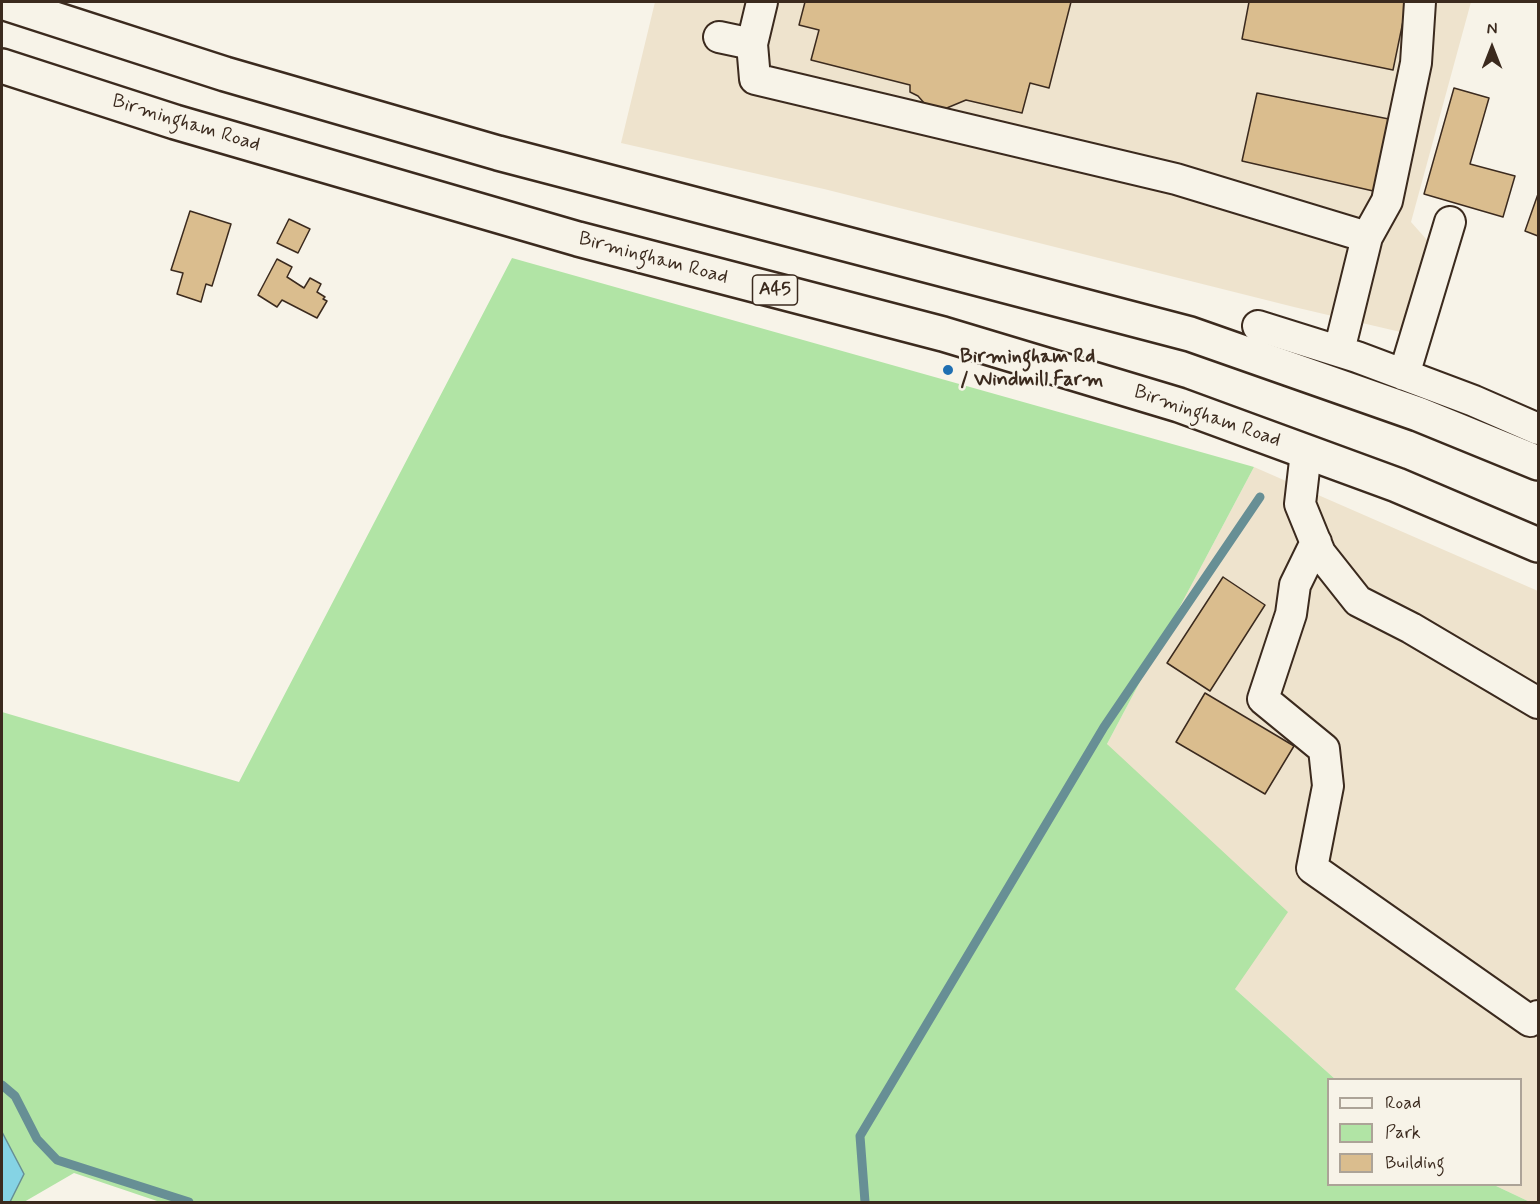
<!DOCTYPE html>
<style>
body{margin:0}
#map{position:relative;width:1540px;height:1204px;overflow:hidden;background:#f7f3e8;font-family:Mynerve,sans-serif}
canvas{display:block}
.frame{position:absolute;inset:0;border:3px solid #3b2a1e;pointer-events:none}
.legend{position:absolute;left:1327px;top:1078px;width:195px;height:108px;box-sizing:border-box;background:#f7f3e8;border:2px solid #aca397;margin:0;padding:8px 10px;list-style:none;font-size:18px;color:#3b2a1e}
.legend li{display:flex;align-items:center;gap:12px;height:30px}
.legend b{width:30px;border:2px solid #aca397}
.north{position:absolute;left:1462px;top:18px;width:60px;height:60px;-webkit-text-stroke:4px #f7f3e8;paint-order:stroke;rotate:0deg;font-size:16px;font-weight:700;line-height:24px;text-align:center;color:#3b2a1e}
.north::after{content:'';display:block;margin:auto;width:21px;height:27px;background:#3b2a1e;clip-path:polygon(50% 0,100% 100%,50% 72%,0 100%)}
</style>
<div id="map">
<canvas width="1540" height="1204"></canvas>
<div class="frame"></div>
<ul class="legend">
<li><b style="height:8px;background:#f7f3e8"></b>Road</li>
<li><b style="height:16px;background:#b1e4a5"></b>Park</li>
<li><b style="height:16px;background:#dabd8e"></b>Building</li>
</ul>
<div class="north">N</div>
</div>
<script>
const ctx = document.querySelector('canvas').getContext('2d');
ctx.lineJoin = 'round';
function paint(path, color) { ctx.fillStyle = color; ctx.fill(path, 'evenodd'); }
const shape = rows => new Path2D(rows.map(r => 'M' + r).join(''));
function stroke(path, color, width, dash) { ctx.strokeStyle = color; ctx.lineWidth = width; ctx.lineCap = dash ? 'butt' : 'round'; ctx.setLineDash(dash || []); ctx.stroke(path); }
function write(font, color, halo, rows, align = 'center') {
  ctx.font = font + ' Mynerve,sans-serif'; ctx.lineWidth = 5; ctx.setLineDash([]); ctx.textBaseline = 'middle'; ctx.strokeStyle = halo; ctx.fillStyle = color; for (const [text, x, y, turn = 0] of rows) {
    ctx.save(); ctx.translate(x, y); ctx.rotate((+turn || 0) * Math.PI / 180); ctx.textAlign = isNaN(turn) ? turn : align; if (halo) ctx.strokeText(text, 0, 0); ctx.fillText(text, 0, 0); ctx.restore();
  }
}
paint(shape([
 [655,2,1471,2,1411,222,1427,240,1409,334,1294,307,824,189,621,143],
 [1254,467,1538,591,1538,1202,1530,1202,1494,1185,1520,1184,1520,1080,1335,1079,1235,989,1107,744]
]), '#eee3cd');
paint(shape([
 [512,258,1254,467,1107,744,1288,912,1235,989,1335,1079,1328,1080,1328,1184,1494,1185,1530,1202,160,1202,74,1173,24,1202,2,1202,2,712,239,782]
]), '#b1e4a5');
const water = shape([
 [2,1132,24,1174,10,1202,2,1202,2,1132]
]);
paint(water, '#85d3e4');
stroke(water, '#678f95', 1.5);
stroke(shape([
 [2,1085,15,1096,37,1139,57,1160,189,1202],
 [865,1202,860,1136,1104,727,1260,497]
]), '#678f95', 9);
const building = shape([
 [805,2,1071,2,1049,88,1030,83,1022,113,966,100,942,110,925,104,918,96,910,92,910,85,811,60,819,30,799,25,805,2],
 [1249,2,1407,2,1393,70,1242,39,1249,2],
 [1454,88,1489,98,1470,164,1515,176,1503,217,1424,194,1454,88],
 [1257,93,1399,121,1382,193,1242,161,1257,93],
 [1538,194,1538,236,1525,231,1538,194],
 [190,211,231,224,212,286,206,284,201,302,177,294,183,273,171,270,190,211],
 [289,219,310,229,298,253,277,243,289,219],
 [277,259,292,267,287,277,304,288,310,278,321,284,317,292,325,297,323,299,327,301,317,318,282,300,277,307,258,295,277,259],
 [1223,577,1265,605,1210,691,1167,663,1223,577],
 [1205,693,1294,746,1265,794,1176,742,1205,693]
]);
paint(building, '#dabd8e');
stroke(building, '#3b2a1e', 1.5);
const minor = shape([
 [719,37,752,44,755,79,1176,179,1367,237],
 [752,44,762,2],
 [1258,326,1357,357,1474,401,1538,429],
 [1339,351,1367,237,1387,201,1416,63,1420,2],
 [1404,375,1450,222],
 [1306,452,1300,504,1320,553,1358,601,1411,628,1538,703],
 [1316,542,1295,585,1291,614,1263,699,1324,749,1328,786,1312,868,1530,1021,1538,1016]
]);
const highway = shape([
 [2,2,225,74,498,153,1190,334,1418,414,1538,463],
 [2,66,175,122,578,239,943,334,1179,405,1397,485,1538,545]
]);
stroke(minor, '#3b2a1e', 34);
stroke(highway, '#3b2a1e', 38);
stroke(minor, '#f7f3e8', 30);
stroke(highway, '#f7f3e8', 33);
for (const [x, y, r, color] of [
 [948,370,6,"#1f6fb2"]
]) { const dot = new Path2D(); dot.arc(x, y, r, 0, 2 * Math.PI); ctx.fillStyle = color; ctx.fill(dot); stroke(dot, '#f7f3e8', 2); }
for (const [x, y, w] of [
 [775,290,45]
]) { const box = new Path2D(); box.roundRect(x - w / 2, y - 15, w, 30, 4.5); ctx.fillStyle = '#f7f3e8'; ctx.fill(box); stroke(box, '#3b2a1e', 1.5); }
write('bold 18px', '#3b2a1e', null, [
 ["A45",775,290]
]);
write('20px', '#3b2a1e', '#f7f3e8', [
 ["Birmingham Road",186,124,17],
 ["Birmingham Road",653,259,15],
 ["Birmingham Road",1207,417,19]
]);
write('bold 20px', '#3b2a1e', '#f7f3e8', [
 ["Birmingham Rd",960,358],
 ["/ Windmill Farm",960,381]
], 'left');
</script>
